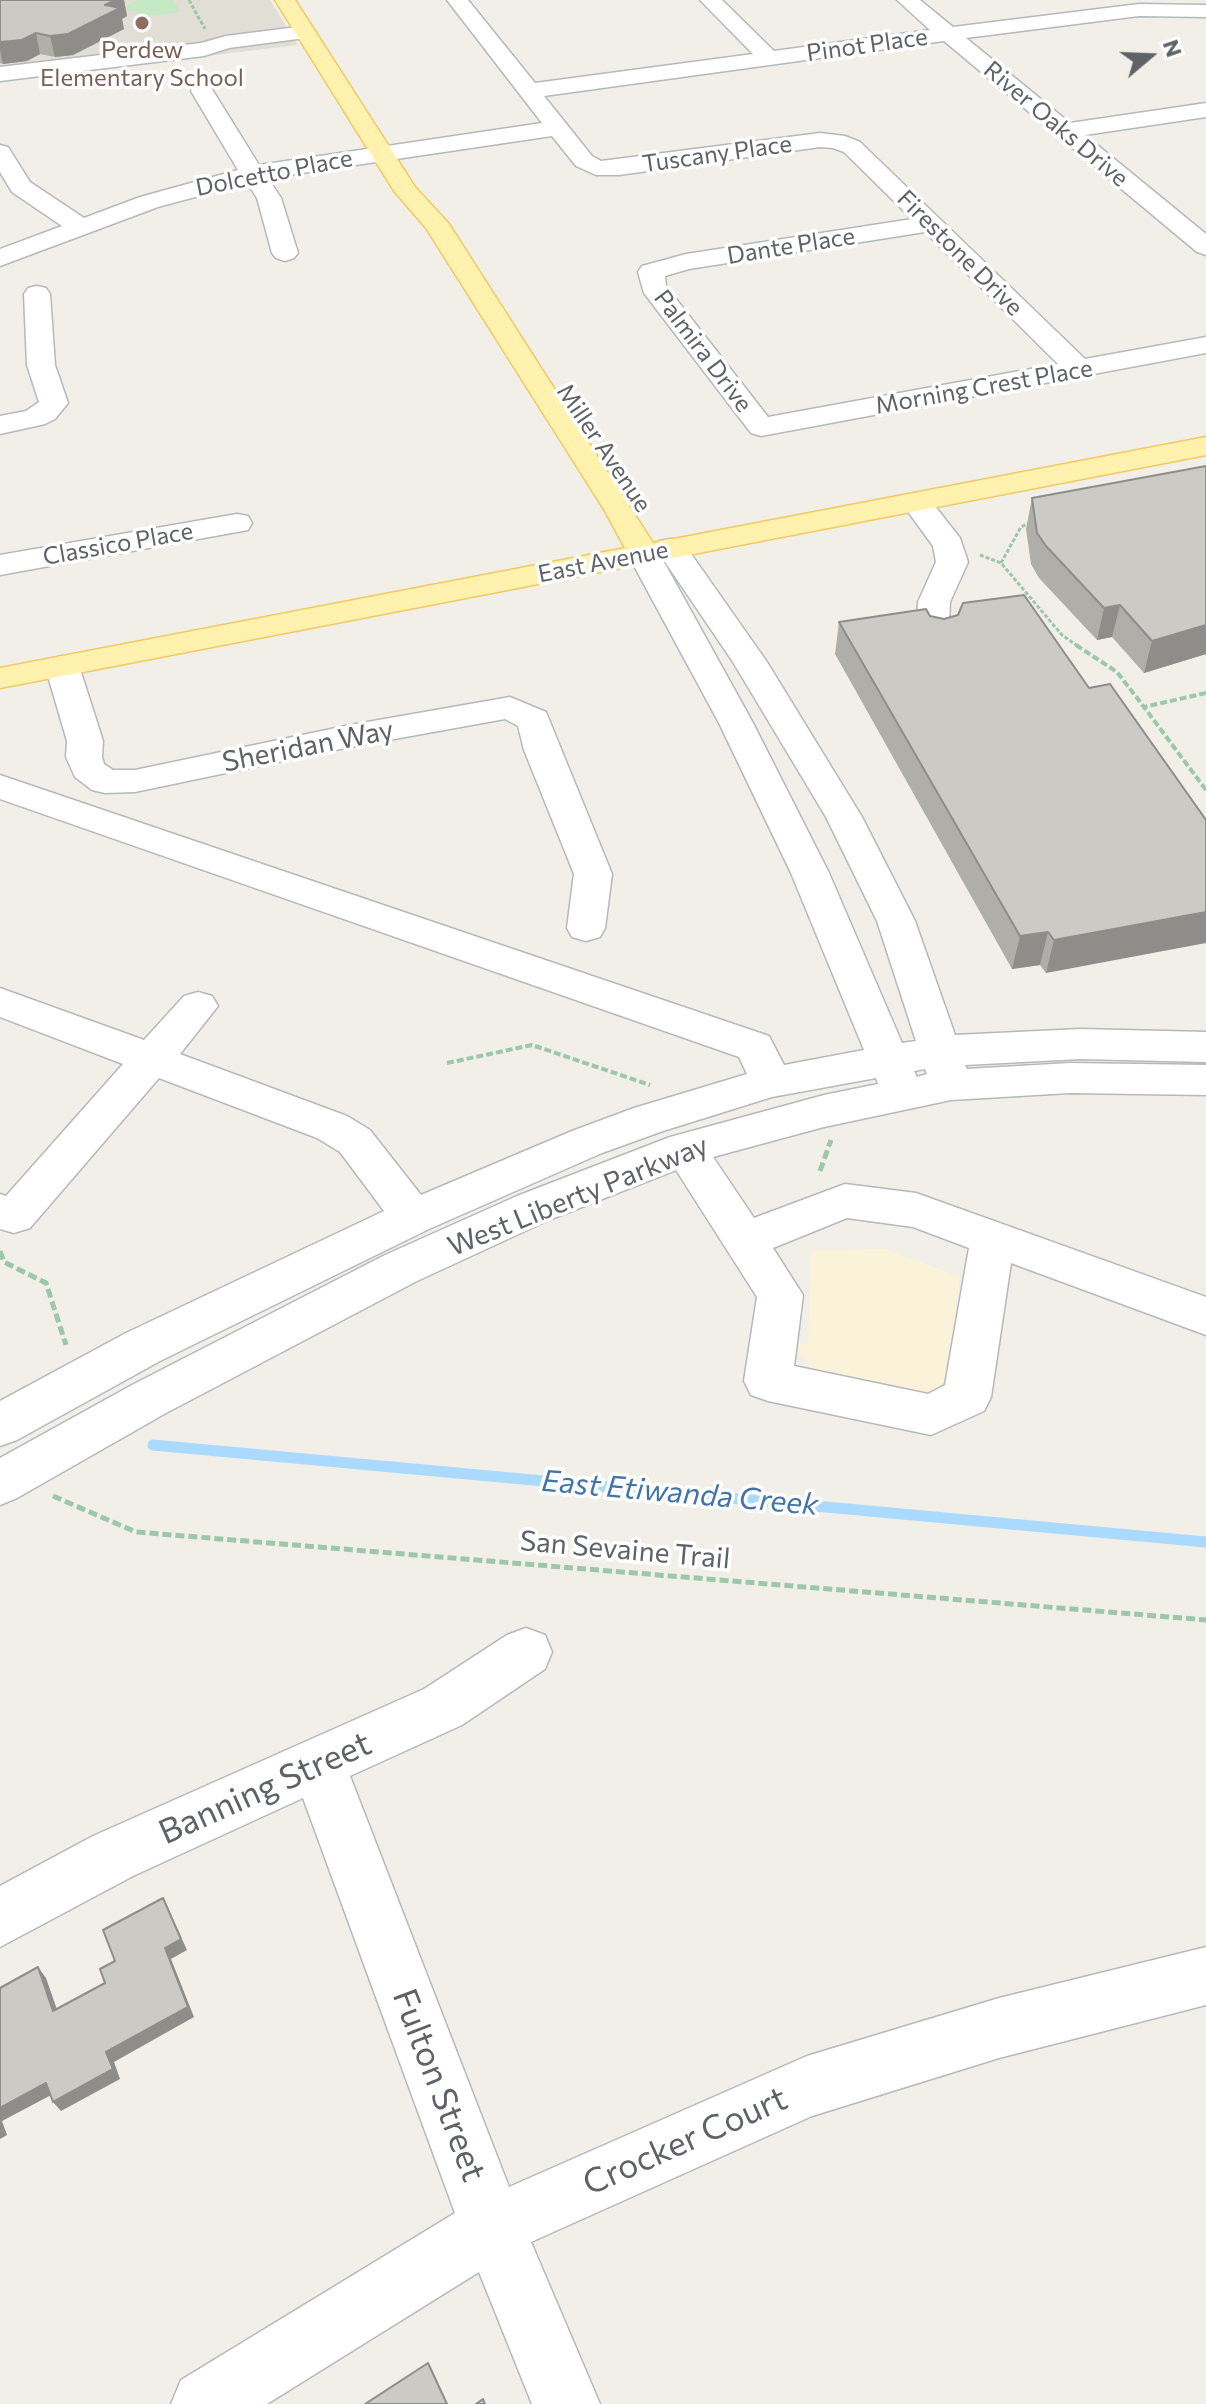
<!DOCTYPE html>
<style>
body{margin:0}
#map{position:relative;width:1206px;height:2404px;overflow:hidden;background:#f1efe8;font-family:Commissioner,sans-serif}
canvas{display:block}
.north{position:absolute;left:1110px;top:16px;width:80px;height:80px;-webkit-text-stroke:6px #fff;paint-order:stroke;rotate:71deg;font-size:22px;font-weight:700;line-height:32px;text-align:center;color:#5f6368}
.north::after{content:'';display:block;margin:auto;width:28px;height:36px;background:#5f6368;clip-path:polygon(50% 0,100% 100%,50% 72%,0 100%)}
</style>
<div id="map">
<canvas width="1206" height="2404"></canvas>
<div class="north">N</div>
</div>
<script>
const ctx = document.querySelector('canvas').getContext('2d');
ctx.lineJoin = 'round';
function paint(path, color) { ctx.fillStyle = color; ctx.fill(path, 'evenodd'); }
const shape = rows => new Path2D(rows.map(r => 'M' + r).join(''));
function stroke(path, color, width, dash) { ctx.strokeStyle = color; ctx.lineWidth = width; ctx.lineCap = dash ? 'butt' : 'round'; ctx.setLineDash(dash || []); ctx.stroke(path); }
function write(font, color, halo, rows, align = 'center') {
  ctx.font = font + ' Commissioner,sans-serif'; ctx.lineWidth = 7; ctx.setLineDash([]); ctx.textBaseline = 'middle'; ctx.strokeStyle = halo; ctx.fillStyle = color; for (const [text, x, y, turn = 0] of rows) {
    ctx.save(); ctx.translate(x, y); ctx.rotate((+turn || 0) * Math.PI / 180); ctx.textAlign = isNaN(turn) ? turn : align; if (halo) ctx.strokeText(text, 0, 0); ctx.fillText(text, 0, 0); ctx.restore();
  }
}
paint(shape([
 [0,0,270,0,298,45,0,81]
]), '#e1ded6');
paint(shape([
 [138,0,173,0,180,12,144,16,135,11,119,10]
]), '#c5e8c5');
paint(shape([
 [885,1249,960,1277,949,1378,945,1386,933,1395,912,1396,816,1371,802,1358,800,1351,799,1344,808,1344,811,1250]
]), '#fbf3d9');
stroke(shape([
 [153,1445,1206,1542]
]), '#aadaff', 11);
const minor = shape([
 [447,0,468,0,535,83,753,54,700,0,722,0,774,51,930,30,897,0,920,0,953,27,1139,4,1206,5,1206,17,1139,16,966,38,1070,123,1206,103,1206,117,1085,135,1206,234,1206,255,1197,252,944,41,544,96,592,156,601,161,820,133,845,136,860,142,1085,359,1206,337,1206,353,761,436,751,433,644,293,638,272,642,266,686,254,912,219,844,152,833,148,820,147,619,175,596,175,576,166,552,136,268,178,281,198,298,253,294,258,285,261,276,258,272,253,257,198,247,183,158,207,0,266,0,249,62,226,12,192,0,172,0,145,8,147,30,182,84,218,140,197,238,170,191,91,194,86,210,86,259,165,542,123,447,0],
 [925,232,1058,364,768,417,666,286,665,276,689,269,925,232],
 [305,26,316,32,313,37,229,48,204,56,0,81,0,67,201,43,226,36,305,26],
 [37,286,46,288,50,294,55,365,68,403,55,419,45,424,0,434,0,416,26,411,39,402,27,365,24,294,28,288,37,286],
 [916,493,927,496,960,538,968,562,950,602,949,624,955,639,950,646,938,649,926,646,917,624,918,602,936,562,933,546,901,502,905,496,916,493],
 [237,514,248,516,252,523,248,530,0,575,0,555,237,514],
 [671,539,682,541,767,662,862,817,915,921,955,1035,1080,1029,1206,1032,1206,1062,1080,1059,965,1065,967,1069,1070,1063,1206,1065,1206,1095,1070,1093,951,1100,824,1127,713,1157,754,1218,845,1184,916,1193,1206,1297,1206,1335,1011,1263,991,1397,984,1411,931,1435,768,1401,751,1395,744,1381,757,1297,676,1170,549,1220,417,1281,166,1413,17,1498,0,1505,0,1458,132,1385,385,1255,517,1196,670,1137,824,1095,878,1084,876,1078,772,1097,663,1131,602,1153,429,1229,160,1361,17,1440,0,1446,0,1401,126,1333,384,1211,340,1152,317,1138,159,1078,30,1228,14,1233,0,1229,0,1194,6,1196,123,1064,0,1017,0,988,144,1040,184,996,198,992,212,996,218,1006,180,1054,347,1116,370,1130,421,1195,572,1131,634,1108,747,1074,739,1057,0,799,0,775,769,1036,784,1065,864,1050,791,873,719,723,627,553,632,546,643,544,656,549,660,541,671,539],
 [659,553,733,662,826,817,877,921,916,1041,902,1043,829,873,753,723,659,553],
 [925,1069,927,1074,917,1077,914,1071,925,1069],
 [847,1218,913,1227,969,1248,945,1385,928,1394,794,1366,803,1295,773,1248,847,1218],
 [62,656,74,659,79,666,103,741,102,757,104,764,113,770,135,770,350,725,510,697,546,712,612,874,605,928,600,937,586,941,572,937,567,928,574,874,524,750,518,726,505,719,350,747,135,792,105,793,92,790,75,777,66,757,67,741,45,666,50,659,62,656],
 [526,1628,545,1635,552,1652,545,1669,462,1725,350,1776,509,2187,807,2056,999,1998,1206,1947,1206,2005,999,2058,812,2116,531,2242,600,2404,532,2404,479,2272,267,2404,171,2404,181,2380,455,2213,303,1798,133,1876,0,1947,0,1886,93,1836,424,1689,507,1635,526,1628]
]);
const major = shape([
 [275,0,295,0,415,187,449,224,653,543,1206,437,1206,455,0,688,0,668,625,548,605,511,426,228,394,191,275,0]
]);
stroke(minor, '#b5b8bc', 3);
stroke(major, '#f2c960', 3);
stroke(shape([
 [189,0,205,29],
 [980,555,1001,563,1062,635,1079,647],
 [1001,563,1021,527,1033,521]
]), '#9cc7a9', 3, [4, 2]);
stroke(shape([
 [1076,645,1117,672,1144,707],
 [1206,693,1144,707,1206,790],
 [447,1063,532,1045,650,1085]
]), '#9cc7a9', 4, [7, 3]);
stroke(shape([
 [820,1171,831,1140],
 [0,1251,4,1262,46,1283,66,1345],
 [53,1496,136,1532,1206,1620]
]), '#9cc7a9', 5, [9, 4]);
paint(minor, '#fff');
paint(major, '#fff2af');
paint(shape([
 [0,0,124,0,127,16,122,19,124,29,73,55,55,57,40,54,27,61,3,64,0,63],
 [1206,466,1206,654,1144,673,1112,637,1097,640,1039,578,1031,564,1026,529,1032,498],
 [930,616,944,619,1089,688,1206,820,1046,973,1040,965,1012,969,835,654,839,622]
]), '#afaea9');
paint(shape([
 [115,0,124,0,127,16,122,19,124,29,73,55,55,57,50,36],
 [36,33,40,54,27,61,3,64,0,50,0,42],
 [1120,605,1112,637,1097,640,1104,608],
 [1206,625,1206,654,1144,673,1152,641],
 [1206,912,1206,943,1046,973,1054,940],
 [1048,932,1040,965,1012,969,1020,936],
 [163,1898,187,1950,171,1959,194,2017,114,2062,120,2079,61,2111,53,2102,106,2052,165,1948],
 [38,1967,46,1978,61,2021,53,2011],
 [46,2083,55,2093,2,2121,7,2135,0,2139,0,2108]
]), '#8f8d8a');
const building = shape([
 [0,0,115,0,105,5,120,8,68,34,50,36,36,33,22,40,0,42,0,0],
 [1206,466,1206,625,1152,641,1120,605,1104,608,1046,546,1037,533,1032,498,1206,466],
 [1024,595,1089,688,1110,684,1206,820,1206,912,1054,940,1048,932,1020,936,839,622,926,609,930,616,944,619,958,615,963,603,1024,595],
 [163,1898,181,1939,165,1948,188,2007,106,2052,113,2069,53,2102,46,2083,0,2108,0,1988,38,1967,53,2011,105,1983,100,1969,115,1961,103,1930,163,1898],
 [428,2363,447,2404,365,2404,428,2363],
 [483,2399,485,2404,476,2404,483,2399]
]);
paint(building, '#cccac5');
stroke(building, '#8f8d8a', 2);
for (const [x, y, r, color] of [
 [142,23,8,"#8d6e63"]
]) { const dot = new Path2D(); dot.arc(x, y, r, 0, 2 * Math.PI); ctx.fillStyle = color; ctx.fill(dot); stroke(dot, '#fff', 3); }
write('24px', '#5f6368', '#fff', [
 ["Pinot Place",867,45,-8],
 ["River Oaks Drive",1056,124,40],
 ["Tuscany Place",717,154,-8],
 ["Dolcetto Place",274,173,-11],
 ["Dante Place",791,246,-9],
 ["Firestone Drive",960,253,45],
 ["Palmira Drive",703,351,53],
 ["Morning Crest Place",984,387,-10],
 ["Miller Avenue",604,448,56],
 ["Classico Place",118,544,-10],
 ["East Avenue",603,562,-11]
]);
write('24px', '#785e54', '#fff', [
 ["Perdew",142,50],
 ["Elementary School",142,78]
]);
write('28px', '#5f6368', '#fff', [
 ["Sheridan Way",308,746,-11],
 ["West Liberty Parkway",578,1196,-22],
 ["San Sevaine Trail",625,1550,5]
]);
write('italic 30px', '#4174aa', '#fff', [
 ["East Etiwanda Creek",680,1493,5]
]);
write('34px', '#5f6368', '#fff', [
 ["Banning Street",265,1788,-24],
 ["Fulton Street",439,2085,69],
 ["Crocker Court",685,2141,-24]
]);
</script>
